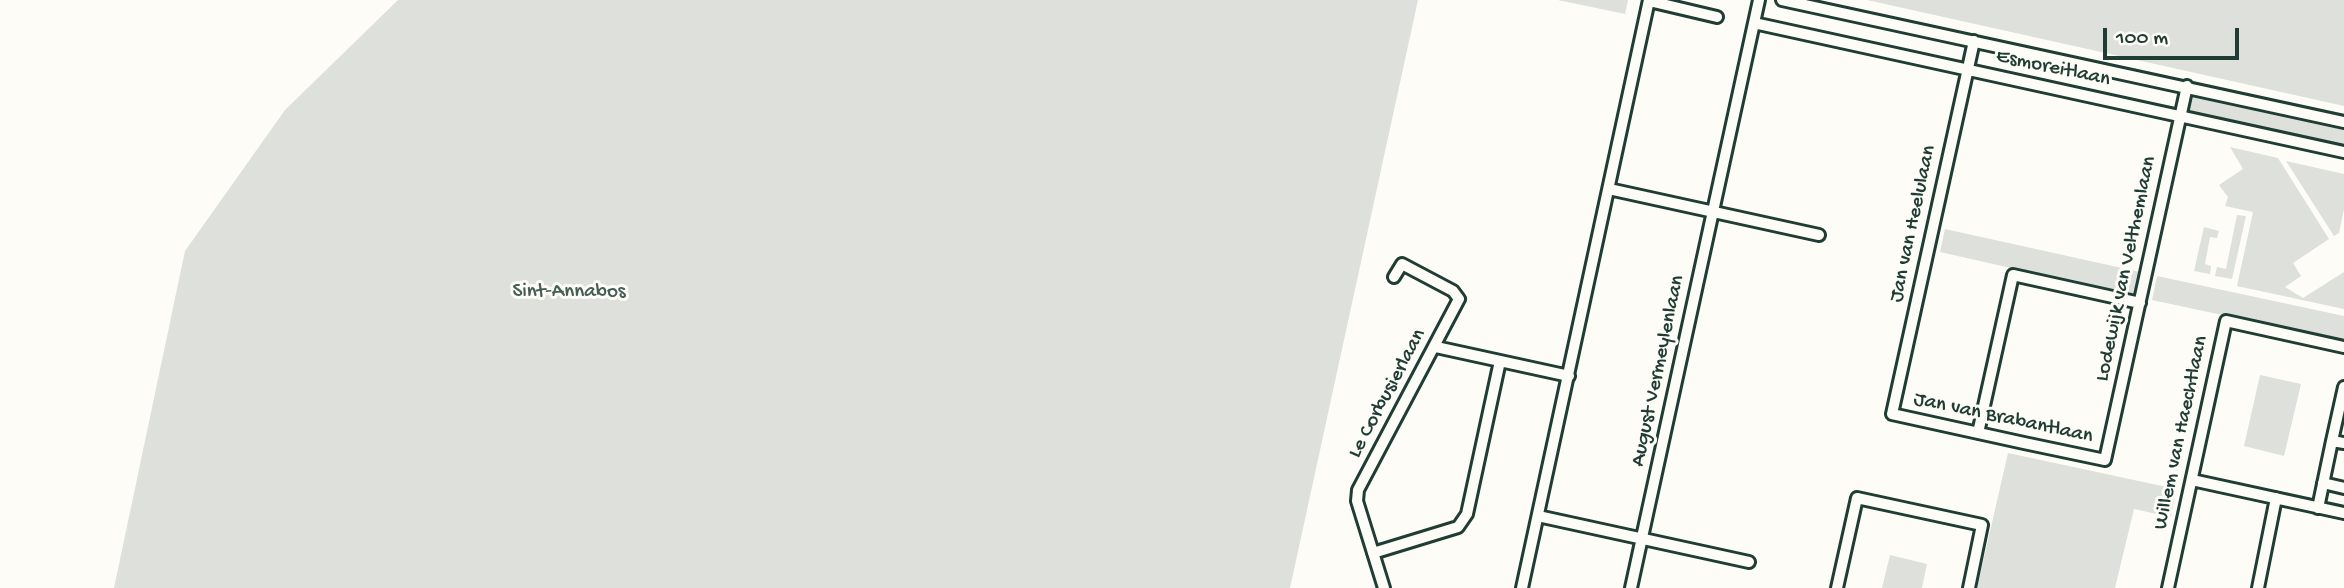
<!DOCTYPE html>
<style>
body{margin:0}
#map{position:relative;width:2344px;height:588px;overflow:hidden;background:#fdfcf7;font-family:"Gochi Hand",sans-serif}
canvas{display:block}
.scale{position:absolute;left:2103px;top:28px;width:136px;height:32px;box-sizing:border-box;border:4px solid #1f3d34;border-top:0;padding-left:9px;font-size:21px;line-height:24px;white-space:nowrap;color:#1f3d34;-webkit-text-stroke:5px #fdfcf7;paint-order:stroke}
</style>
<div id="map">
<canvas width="2344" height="588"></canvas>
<div class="scale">100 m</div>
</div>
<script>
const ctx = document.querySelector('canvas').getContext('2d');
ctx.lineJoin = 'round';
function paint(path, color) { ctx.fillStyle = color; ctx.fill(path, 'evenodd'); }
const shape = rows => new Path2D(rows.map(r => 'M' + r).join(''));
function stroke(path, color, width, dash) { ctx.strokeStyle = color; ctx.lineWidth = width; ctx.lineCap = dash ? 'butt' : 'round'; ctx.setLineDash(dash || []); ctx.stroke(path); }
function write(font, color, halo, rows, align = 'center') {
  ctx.font = font + ' "Gochi Hand",sans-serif'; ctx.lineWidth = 6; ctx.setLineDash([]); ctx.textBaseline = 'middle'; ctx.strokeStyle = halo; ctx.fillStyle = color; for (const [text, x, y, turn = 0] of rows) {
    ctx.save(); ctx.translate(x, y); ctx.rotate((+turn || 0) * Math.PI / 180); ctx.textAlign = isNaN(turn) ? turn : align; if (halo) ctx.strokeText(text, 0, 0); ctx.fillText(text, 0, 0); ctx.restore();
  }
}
paint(shape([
 [398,0,1418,0,1290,588,114,588,185,251,285,110],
 [1558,0,1628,0,1625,14],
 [1867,0,2344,0,2344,106],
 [2194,94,2344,126,2344,146,2193,113,2188,107],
 [2230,147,2278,158,2329,239,2293,263,2301,276,2285,287,2303,298,2344,272,2344,309,2237,286,2253,212,2225,206,2228,197,2219,185,2243,169],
 [2286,161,2344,174,2344,209,2339,233,2334,236],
 [2237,215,2246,216,2232,279,2215,276,2217,267,2226,269],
 [2204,227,2219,231,2217,238,2210,237,2205,264,2211,266,2210,274,2194,271],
 [1945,229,2140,272,2135,296,1940,252],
 [2157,276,2344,316,2344,341,2152,300],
 [2260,375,2301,384,2284,456,2244,446],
 [2008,453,2176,489,2171,517,2134,509,2115,588,1977,588],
 [1890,555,1927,564,1922,588,1882,588]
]), '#dde0db');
const minor = shape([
 [1782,0,2344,122],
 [1649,1,1717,17],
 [1754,23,2344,152],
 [1974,41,1892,414,2024,443,2105,460,2187,86],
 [1609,189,1819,235],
 [1436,347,1569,376],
 [2344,387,2332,441,2344,443],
 [1978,433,2013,275,2140,303],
 [2192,480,2344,513],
 [2323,483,2344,488],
 [2318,508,2332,441],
 [1538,516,1749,562],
 [1373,553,1458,527,1467,514,1500,361],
 [1384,588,1357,501,1358,490,1459,299,1453,291,1402,264,1394,277],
 [1522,588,1649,0],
 [1631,588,1759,0],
 [1837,588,1857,498,1982,525,1969,588],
 [2168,588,2226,321,2344,347],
 [2258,588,2276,498]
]);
stroke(minor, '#1f3d34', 16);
stroke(minor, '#fdfcf7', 10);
write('21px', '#1f3d34', '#fdfcf7', [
 ["Esmoreitlaan",2053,69,12],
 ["Jan van Heelulaan",1914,224,-78],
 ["Lodewijk van Velthemlaan",2127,269,-78],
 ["August Vermeylenlaan",1659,371,-78],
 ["Le Corbusierlaan",1388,394,-62],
 ["Jan van Brabantlaan",2003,419,12],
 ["Willem van Haechtlaan",2182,433,-78]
]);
write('21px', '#455e55', '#fdfcf7', [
 ["Sint-Annabos",569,293]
]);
</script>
